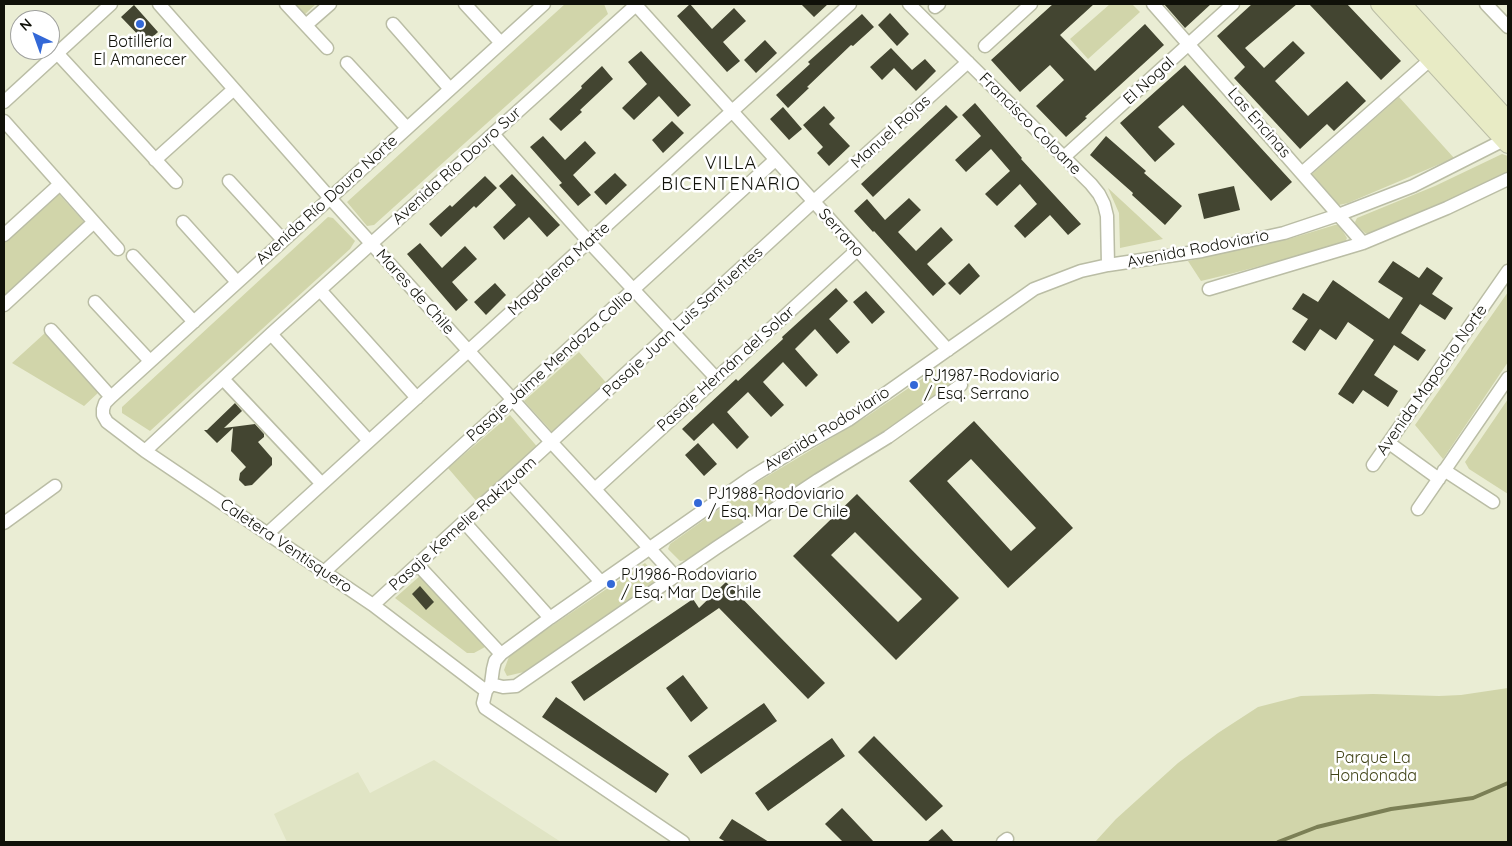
<!DOCTYPE html>
<meta charset="utf-8">
<style>
body{margin:0}
#map{position:relative;width:1512px;height:846px;overflow:hidden;background:#eaedd4;font-family:Quicksand,sans-serif}
canvas{display:block}
.frame{position:absolute;inset:0;border:5px solid #101109;pointer-events:none}
.north{position:absolute;left:10px;top:10px;width:50px;height:50px;box-sizing:border-box;background:#fff;border:1px solid #9fa09d;border-radius:50%;rotate:318deg;font-size:14px;font-weight:700;line-height:20px;text-align:center;color:#101109}
.north::after{content:'';display:block;margin:auto;width:18px;height:22px;background:#3368d7;clip-path:polygon(50% 0,100% 100%,50% 72%,0 100%)}
</style>
<div id="map">
<canvas width="1512" height="846"></canvas>
<div class="frame"></div>
<div class="north">N</div>
</div>
<script>
const ctx = document.querySelector('canvas').getContext('2d');
ctx.lineJoin = 'round';
function paint(path, color) { ctx.fillStyle = color; ctx.fill(path, 'evenodd'); }
const shape = rows => new Path2D(rows.map(r => 'M' + r).join(''));
function stroke(path, color, width, dash) { ctx.strokeStyle = color; ctx.lineWidth = width; ctx.lineCap = dash ? 'butt' : 'round'; ctx.setLineDash(dash || []); ctx.stroke(path); }
function write(font, color, halo, rows, align = 'center') {
  ctx.font = font + ' Quicksand,sans-serif'; ctx.lineWidth = 5; ctx.setLineDash([]); ctx.textBaseline = 'middle'; ctx.strokeStyle = halo; ctx.fillStyle = color; for (const [text, x, y, turn = 0] of rows) {
    ctx.save(); ctx.translate(x, y); ctx.rotate((+turn || 0) * Math.PI / 180); ctx.textAlign = isNaN(turn) ? turn : align; if (halo) ctx.strokeText(text, 0, 0); ctx.fillText(text, 0, 0); ctx.restore();
  }
}
paint(shape([
 [434,760,561,842,287,842,274,814,358,772,370,793]
]), '#e0e4c4');
paint(shape([
 [292,4,316,4,303,16],
 [565,4,604,4,608,14,374,225,367,226,347,202],
 [1110,4,1132,4,1140,12,1088,59,1070,39],
 [1399,97,1454,158,1348,203,1339,205,1312,174],
 [1502,154,1508,156,1508,172,1476,189,1372,233,1365,233,1356,225,1355,222,1357,218,1435,186],
 [1108,188,1163,239,1120,248,1119,213],
 [58,193,85,223,4,296,4,242],
 [328,217,333,218,355,241,350,249,150,431,122,413,122,407],
 [1335,225,1339,225,1347,238,1345,243,1234,273,1201,281,1188,261,1292,238],
 [1508,292,1508,362,1443,459,1415,425],
 [45,333,99,392,84,406,12,363],
 [579,352,610,387,555,435,524,401],
 [938,368,945,369,954,379,954,383,861,448,779,498,687,560,680,561,668,549,670,544,756,483,866,417],
 [1508,399,1508,494,1469,469,1465,462],
 [510,415,540,450,478,503,448,468],
 [645,563,657,575,652,585,524,672,507,676,504,670,510,654],
 [421,575,485,647,474,653,467,653,395,598],
 [1508,688,1508,842,1095,842,1116,819,1178,763,1218,733,1258,707,1301,696,1373,694,1439,696,1461,695]
]), '#d1d5aa');
stroke(shape([
 [1278,842,1317,827,1391,809,1473,798,1508,783]
]), '#7b7f55', 4);
paint(shape([
 [690,4,712,29,734,8,746,21,723,42,740,61,727,72,677,16],
 [801,4,828,4,814,17],
 [1053,4,1094,4,1060,35,1095,71,1145,24,1164,45,1085,117,1087,118,1066,137,1036,106,1064,80,1050,65,1020,92,991,60],
 [1164,4,1211,4,1185,28],
 [1252,4,1297,4,1245,48,1264,68,1293,41,1305,53,1275,81,1308,116,1347,81,1366,101,1334,131,1327,124,1300,149,1234,78,1245,67,1217,36],
 [1309,4,1347,4,1401,61,1381,80],
 [134,5,158,32,146,43,121,17],
 [890,13,909,34,897,46,878,25],
 [862,14,874,27,853,46,851,45,807,87,809,88,788,108,776,95,810,64,808,62],
 [765,40,777,53,756,73,744,60],
 [891,48,912,70,925,59,936,71,916,91,894,68,882,80,870,67],
 [641,51,691,105,678,117,659,96,634,120,622,108,647,84,628,62],
 [1185,65,1292,182,1271,201,1183,105,1158,127,1175,144,1155,162,1120,123],
 [602,66,613,79,580,110,582,112,561,131,549,119,582,88,581,86],
 [975,103,1022,158,1021,159,1081,224,1068,235,1050,215,1025,238,1014,226,1037,204,1020,184,997,206,985,194,1010,171,991,149,966,172,955,160,981,136,962,115],
 [946,105,958,117,873,197,861,184],
 [824,106,835,118,829,124,850,146,829,166,817,153,823,147,803,125],
 [783,107,802,129,789,140,770,119],
 [672,121,684,133,663,153,652,140],
 [543,136,565,160,585,141,596,153,573,175,591,195,578,206,559,185,562,183,530,147],
 [1106,136,1146,171,1144,173,1182,206,1165,225,1132,195,1133,193,1090,155],
 [615,173,627,185,606,205,594,192],
 [512,174,560,225,547,237,529,217,504,240,493,227,516,205,499,186],
 [485,176,497,188,476,208,474,206,441,237,429,224,450,205,452,207],
 [1234,186,1240,210,1204,219,1198,194],
 [909,198,921,210,898,232,916,251,941,227,953,240,927,264,946,284,933,296,874,231,873,232,854,211,867,199,885,220],
 [420,243,442,268,465,246,477,259,452,282,468,300,456,311,407,254],
 [1393,261,1419,278,1427,267,1443,278,1432,294,1453,308,1445,320,1420,304,1401,333,1426,350,1418,361,1394,345,1374,375,1398,391,1388,407,1363,390,1353,404,1338,394,1374,340,1348,322,1336,340,1320,329,1305,351,1292,342,1308,319,1292,309,1303,293,1318,302,1333,280,1389,319,1403,298,1378,282],
 [969,263,980,276,960,295,948,283],
 [495,283,506,295,486,315,474,302],
 [836,288,848,301,829,319,850,342,837,354,815,329,795,349,818,375,806,387,783,362,763,382,784,405,771,417,748,392,727,412,749,437,737,449,713,423,694,441,682,429,736,379,738,381,783,339,782,337],
 [866,291,885,312,872,324,853,302],
 [235,403,242,411,224,428,255,424,264,434,264,437,258,442,272,458,272,465,252,485,245,486,239,480,240,473,246,467,231,451,233,428,217,443,204,430,207,430],
 [974,421,1073,528,1008,588,909,481],
 [971,459,1036,528,1011,551,947,481],
 [698,443,717,464,704,476,685,455],
 [857,494,959,598,896,660,793,556],
 [855,532,922,599,898,622,831,555],
 [726,582,825,683,808,699,719,608,584,701,571,682,693,599,699,608],
 [420,586,434,602,426,610,412,594],
 [683,675,708,708,691,722,666,688],
 [556,697,669,774,656,793,542,717],
 [764,703,777,721,701,774,688,756],
 [874,736,943,806,926,821,858,752],
 [832,738,845,756,768,811,755,793],
 [842,808,874,842,843,842,825,824],
 [732,819,769,842,726,842,719,838],
 [942,829,954,842,927,842]
]), '#434531');
const street = shape([
 [159,4,330,198,552,443,675,576],
 [286,4,327,48],
 [465,4,501,43],
 [635,4,948,350],
 [909,4,1091,184,1099,194,1104,204,1107,216,1108,265],
 [1153,4,1363,243],
 [1486,4,1508,27],
 [935,7,939,4],
 [393,24,450,89],
 [306,25,330,4],
 [985,46,1031,4],
 [57,53,176,182],
 [347,63,407,128],
 [4,102,111,4],
 [4,121,118,249],
 [493,134,589,242,716,378],
 [1064,157,1233,4],
 [155,160,234,89],
 [1302,173,1431,59],
 [229,181,283,240],
 [183,222,237,282],
 [4,235,60,184],
 [133,256,194,322],
 [1209,289,1363,243,1447,208,1508,179],
 [320,290,417,398],
 [95,302,150,361],
 [4,305,94,222],
 [51,330,111,397],
 [271,334,369,441],
 [223,379,322,484],
 [1389,443,1439,479],
 [145,451,271,334,637,4],
 [1373,465,1508,271],
 [1444,470,1493,502],
 [510,482,601,582],
 [595,489,857,250],
 [1418,509,1508,378],
 [4,523,55,486],
 [465,523,550,618],
 [268,533,850,4],
 [418,565,501,654],
 [324,572,775,160],
 [373,605,813,202,968,62],
 [491,684,493,669,495,661,501,654,550,618,753,476,798,448,848,420,875,401,1034,289,1081,271,1108,265,1202,251,1284,233,1338,215,1413,186,1508,138],
 [491,684,503,687,516,686,716,548,818,480,888,437,961,385],
 [491,684,486,691,483,703,485,708,683,842],
 [486,691,373,605,145,451,107,422,103,415,103,409,105,403,111,397,544,4],
 [1003,842,1007,839]
]);
const secondary = shape([
 [1380,4,1508,144],
 [1402,4,1508,121]
]);
stroke(street, '#babda5', 15);
stroke(secondary, '#babda5', 20);
stroke(street, '#fff', 12);
stroke(secondary, '#e8ebc5', 18);
for (const [x, y, r, color] of [
 [140,24,5,"#3368d7"],
 [914,385,5,"#3368d7"],
 [698,503,5,"#3368d7"],
 [611,584,5,"#3368d7"]
]) { const dot = new Path2D(); dot.arc(x, y, r, 0, 2 * Math.PI); ctx.fillStyle = color; ctx.fill(dot); stroke(dot, '#fff', 2); }
write('16px', '#101109', '#fff', [
 ["Botillería",140,42,"center"],
 ["El Amanecer",140,60,"center"],
 ["PJ1987-Rodoviario",924,376],
 ["/ Esq. Serrano",924,394],
 ["PJ1988-Rodoviario",708,494],
 ["/ Esq. Mar De Chile",708,512],
 ["PJ1986-Rodoviario",621,575],
 ["/ Esq. Mar De Chile",621,593]
], 'left');
write('16px', '#101109', '#fff', [
 ["El Nogal",1149,81,-42],
 ["Las Encinas",1259,123,49],
 ["Francisco Coloane",1030,124,45],
 ["Manuel Rojas",891,132,-42],
 ["Avenida Río Douro Sur",457,166,-42],
 ["Avenida Río Douro Norte",327,200,-42],
 ["Serrano",841,233,48],
 ["Avenida Rodoviario",1198,249,-11],
 ["Magdalena Matte",559,269,-42],
 ["Mares de Chile",415,292,48],
 ["Pasaje Juan Luis Sanfuentes",683,322,-43],
 ["Pasaje Jaime Mendoza Collio",550,366,-42],
 ["Pasaje Hernán del Solar",726,369,-42],
 ["Avenida Mapocho Norte",1432,380,-55],
 ["Avenida Rodoviario",827,429,-32],
 ["Pasaje Kemelie Rakizuam",463,524,-42],
 ["Caletera Ventisquero",286,546,34]
]);
write('16px', '#414417', '#fff', [
 ["Parque La",1373,758],
 ["Hondonada",1373,776]
]);
ctx.letterSpacing = '1px';
write('18px', '#101109', '#fff', [
 ["VILLA",731,164],
 ["BICENTENARIO",731,185]
]);
ctx.letterSpacing = '0px';
</script>
